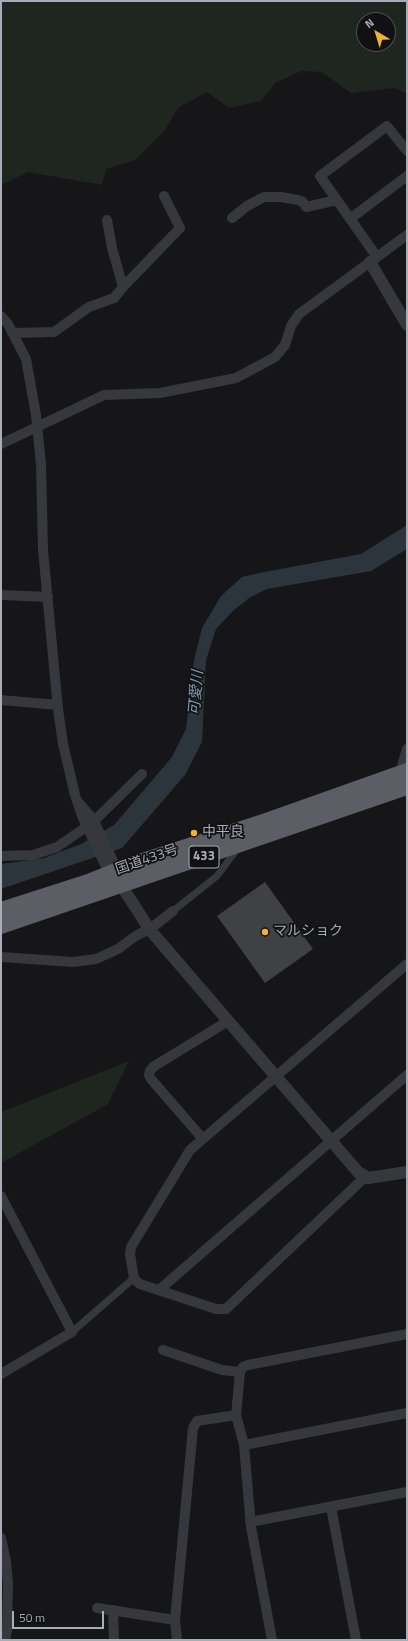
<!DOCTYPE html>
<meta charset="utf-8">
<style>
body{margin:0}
#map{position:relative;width:408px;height:1641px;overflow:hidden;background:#161618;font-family:"Titillium Web",sans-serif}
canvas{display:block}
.frame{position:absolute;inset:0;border:2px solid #a8adb8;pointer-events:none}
.north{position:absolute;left:356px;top:12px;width:40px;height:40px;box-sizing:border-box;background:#111113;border:1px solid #4d4f55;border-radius:50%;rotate:322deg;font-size:11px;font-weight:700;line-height:16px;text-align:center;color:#a8adb8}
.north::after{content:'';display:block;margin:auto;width:14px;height:18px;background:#f2b134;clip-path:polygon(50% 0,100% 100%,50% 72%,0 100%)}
.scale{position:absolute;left:12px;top:1611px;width:92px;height:18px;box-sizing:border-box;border:2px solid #a8adb8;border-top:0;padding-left:5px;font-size:12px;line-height:14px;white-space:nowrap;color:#a8adb8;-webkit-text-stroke:3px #111113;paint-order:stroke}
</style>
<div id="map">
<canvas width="408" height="1641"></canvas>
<div class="frame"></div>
<div class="north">N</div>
<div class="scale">50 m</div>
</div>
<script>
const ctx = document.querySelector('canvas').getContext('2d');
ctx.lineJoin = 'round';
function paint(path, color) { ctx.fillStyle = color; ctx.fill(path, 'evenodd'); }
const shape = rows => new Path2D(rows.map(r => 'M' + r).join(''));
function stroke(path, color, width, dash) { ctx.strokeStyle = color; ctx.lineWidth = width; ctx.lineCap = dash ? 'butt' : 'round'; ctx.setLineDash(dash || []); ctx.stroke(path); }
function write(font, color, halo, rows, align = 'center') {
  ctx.font = font + ' "Titillium Web","Noto Sans JP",sans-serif'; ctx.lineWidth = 3.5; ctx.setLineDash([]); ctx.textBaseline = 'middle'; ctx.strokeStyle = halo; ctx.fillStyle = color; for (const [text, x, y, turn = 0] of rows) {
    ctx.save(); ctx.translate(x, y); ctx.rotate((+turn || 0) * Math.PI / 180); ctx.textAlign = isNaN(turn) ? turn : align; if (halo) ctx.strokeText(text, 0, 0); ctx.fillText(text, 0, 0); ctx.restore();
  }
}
paint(shape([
 [1,1,407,1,407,94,395,88,351,93,322,72,301,71,275,83,261,101,229,108,207,92,178,108,165,130,135,160,106,169,102,185,28,172,1,185],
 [364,20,388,20,388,44,364,44],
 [129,1061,108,1104,1,1163,1,1112]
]), '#1e261f');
paint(shape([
 [407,525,407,549,371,571,267,589,249,598,233,611,216,629,206,660,202,742,185,775,122,848,1,889,1,864,44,858,81,844,114,825,172,757,186,729,194,660,202,628,221,596,242,577,264,572,361,554]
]), '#2c353c');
paint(shape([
 [265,882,313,949,265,983,217,916]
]), '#404145');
stroke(shape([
 [173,911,217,876,238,848],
 [72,1332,134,1278]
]), '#37383d', 7);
stroke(shape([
 [232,218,247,206,264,197,281,197,298,200,303,202,306,207,337,200],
 [350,219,407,176],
 [377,257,320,176,387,126,407,151],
 [123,287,180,228,164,196],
 [1,316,8,324,26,359,36,415,41,464,43,550,58,709,63,744,75,795,82,816,105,865,116,876],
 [12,333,54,332,89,307,114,298,123,287,112,248,107,220],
 [1,444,104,395,160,393,236,378,275,357,285,345,291,326,299,314,407,235],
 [1,595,48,597],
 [1,700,58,705],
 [402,778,402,766,407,749],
 [78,802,93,819,113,861,118,875],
 [1,856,33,855,57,847,92,823,142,774],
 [1,957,73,962,96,959,118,949,134,937,154,926,173,911],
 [203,1139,151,1079,149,1075,150,1071,153,1067,228,1021],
 [365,1177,226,1309,216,1309,140,1284,134,1279,130,1254,131,1247,190,1150,407,964],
 [1,1196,72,1332,1,1374],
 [159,1290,407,1075],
 [163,1350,222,1370,240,1372],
 [244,1445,407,1413],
 [331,1507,356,1640],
 [250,1522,407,1492],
 [1,1538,6,1561,8,1584,7,1630,5,1640],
 [97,1608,175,1620],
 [113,1610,114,1640],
 [177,1640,175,1620,193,1428,197,1421,236,1415],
 [272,1640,251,1527,244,1445,236,1415,240,1372,243,1367,248,1365,407,1334]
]), '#37383d', 10);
stroke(shape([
 [370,262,407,325],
 [121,885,150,930,358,1172,368,1178,407,1172]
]), '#37383d', 12);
stroke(shape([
 [1,910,91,881,136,863,266,821,407,771],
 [1,926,407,787]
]), '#5b5e65', 16);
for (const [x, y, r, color] of [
 [194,833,4,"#f2b134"],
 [265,932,4,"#f2b134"]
]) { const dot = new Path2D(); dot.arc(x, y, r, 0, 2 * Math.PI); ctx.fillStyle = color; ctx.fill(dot); stroke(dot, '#111113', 1.5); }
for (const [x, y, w] of [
 [204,857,30]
]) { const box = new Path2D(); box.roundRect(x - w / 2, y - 11, w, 22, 3); ctx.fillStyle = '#111113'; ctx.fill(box); stroke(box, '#a8adb8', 1); }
write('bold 13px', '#a8adb8', null, [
 ["433",204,857]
]);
write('14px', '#a8adb8', '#111113', [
 ["中平良",202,833],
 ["マルショク",273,932]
], 'left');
write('14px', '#a8adb8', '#111113', [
 ["国道433号",147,860,-19]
]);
write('italic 15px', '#7f9bb3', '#111113', [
 ["可愛川",197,693,-85]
]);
</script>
